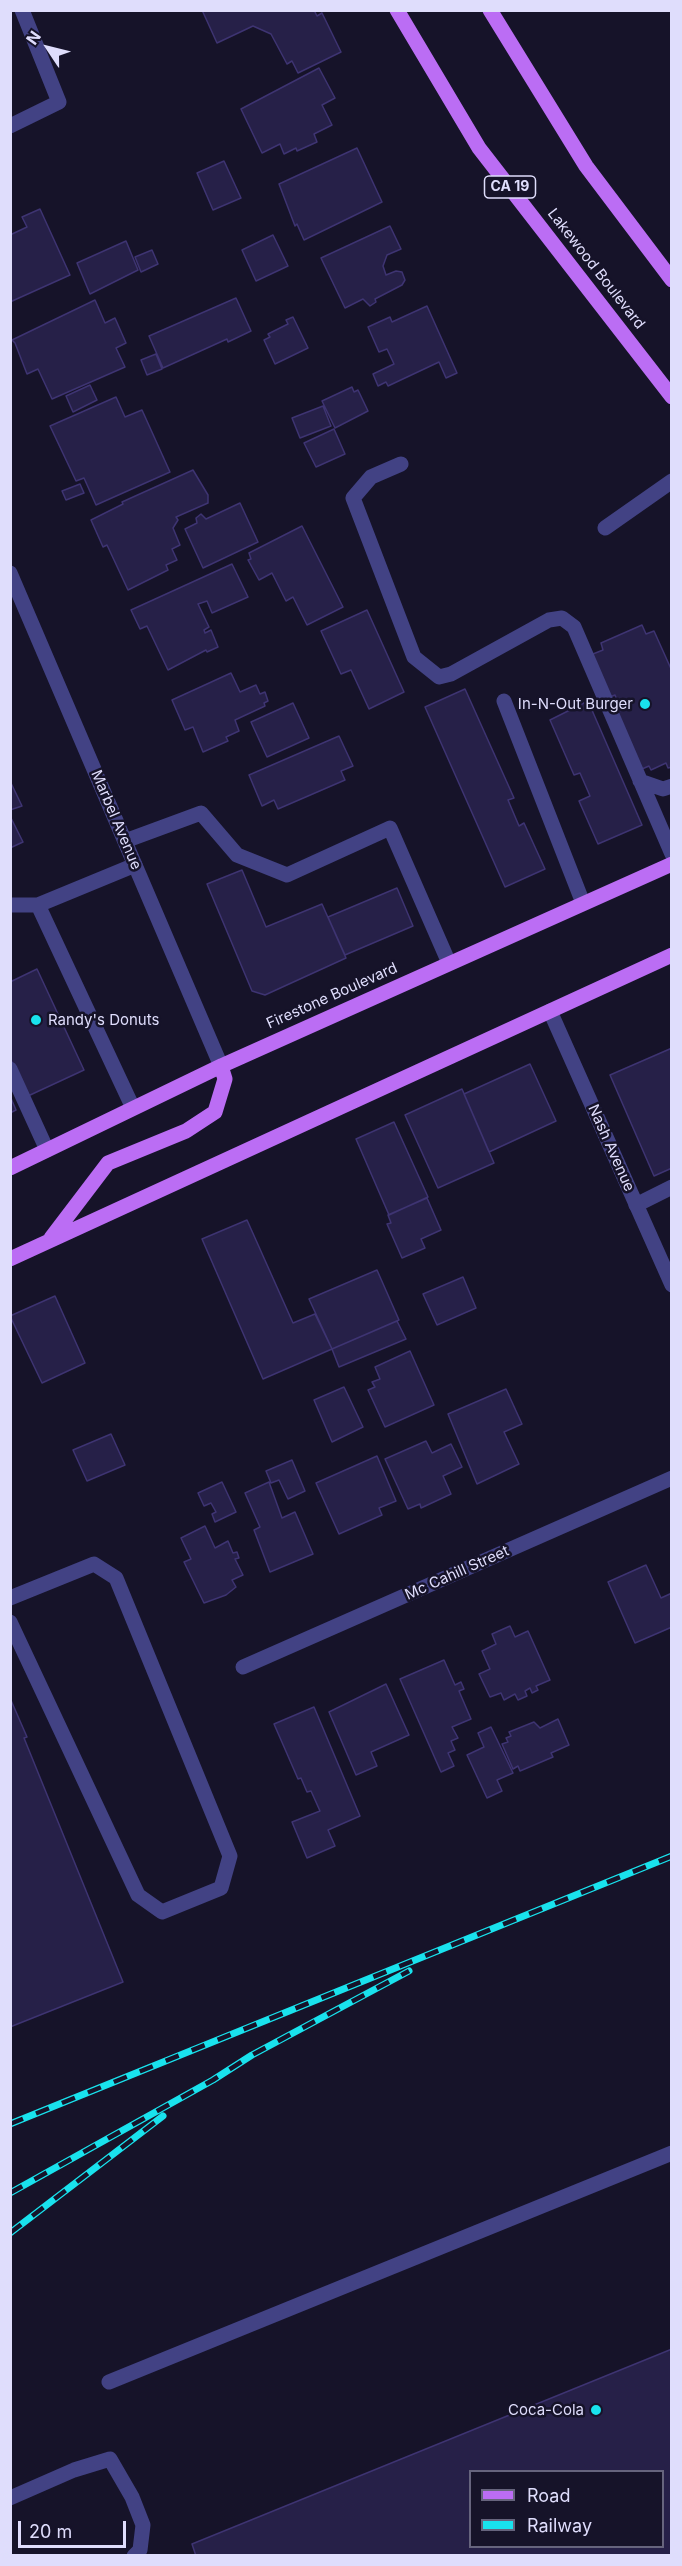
<!DOCTYPE html>
<style>
body{margin:0}
#map{position:relative;width:682px;height:2566px;overflow:hidden;background:#161329;font-family:Inter,sans-serif}
canvas{display:block}
.frame{position:absolute;inset:0;border:12px solid #dfddfc;pointer-events:none}
.legend{position:absolute;left:469px;top:2470px;width:195px;height:78px;box-sizing:border-box;background:#161329;border:2px solid #66647d;margin:0;padding:8px 10px;list-style:none;font-size:18px;color:#dfddfc}
.legend li{display:flex;align-items:center;gap:12px;height:30px}
.legend b{width:30px;border:2px solid #66647d}
.north{position:absolute;left:18px;top:18px;width:60px;height:60px;-webkit-text-stroke:4px #161329;paint-order:stroke;rotate:305deg;font-size:16px;font-weight:700;line-height:24px;text-align:center;color:#dfddfc}
.north::after{content:'';display:block;margin:auto;width:21px;height:27px;background:#dfddfc;clip-path:polygon(50% 0,100% 100%,50% 72%,0 100%)}
.scale{position:absolute;left:18px;top:2521px;width:108px;height:27px;box-sizing:border-box;border:3px solid #dfddfc;border-top:0;padding-left:8px;font-size:18px;line-height:21px;white-space:nowrap;color:#dfddfc;-webkit-text-stroke:4px #161329;paint-order:stroke}
</style>
<div id="map">
<canvas width="682" height="2566"></canvas>
<div class="frame"></div>
<ul class="legend">
<li><b style="height:8px;background:#bb6df4"></b>Road</li>
<li><b style="height:8px;background:#19e2ed"></b>Railway</li>
</ul>
<div class="north">N</div>
<div class="scale">20 m</div>
</div>
<script>
const ctx = document.querySelector('canvas').getContext('2d');
ctx.lineJoin = 'round';
function paint(path, color) { ctx.fillStyle = color; ctx.fill(path, 'evenodd'); }
const shape = rows => new Path2D(rows.map(r => 'M' + r).join(''));
function stroke(path, color, width, dash) { ctx.strokeStyle = color; ctx.lineWidth = width; ctx.lineCap = dash ? 'butt' : 'round'; ctx.setLineDash(dash || []); ctx.stroke(path); }
function write(font, color, halo, rows, align = 'center') {
  ctx.font = font + ' Inter,sans-serif'; ctx.lineWidth = 5; ctx.setLineDash([]); ctx.textBaseline = 'middle'; ctx.strokeStyle = halo; ctx.fillStyle = color; for (const [text, x, y, turn = 0] of rows) {
    ctx.save(); ctx.translate(x, y); ctx.rotate((+turn || 0) * Math.PI / 180); ctx.textAlign = isNaN(turn) ? turn : align; if (halo) ctx.strokeText(text, 0, 0); ctx.fillText(text, 0, 0); ctx.restore();
  }
}
const building = shape([
 [202,10,314,10,317,16,322,13,341,52,298,73,292,61,287,64,271,34,253,26,217,43,202,10],
 [319,68,335,98,322,105,332,125,314,134,317,142,297,151,296,148,284,154,280,144,262,153,241,109,319,68],
 [357,148,382,202,304,240,297,224,295,226,279,184,357,148],
 [224,161,241,198,213,210,197,173,224,161],
 [40,209,70,275,10,302,10,235,27,227,22,217,40,209],
 [390,226,401,249,387,255,383,266,386,275,396,271,402,272,405,280,402,285,375,299,376,302,370,306,363,299,345,308,321,258,390,226],
 [273,235,288,266,256,281,242,250,273,235],
 [126,241,138,270,90,294,77,263,126,241],
 [152,250,158,264,141,272,135,257,152,250],
 [236,298,251,331,228,342,227,339,163,368,149,336,236,298],
 [95,300,105,323,115,318,126,343,116,348,125,367,52,399,38,369,27,374,15,343,12,340,95,300],
 [427,306,457,373,446,378,439,362,388,386,386,382,378,386,373,374,394,364,387,349,379,352,368,327,390,317,392,322,427,306],
 [293,317,308,348,275,364,264,340,270,337,268,334,288,324,286,320,293,317],
 [156,354,162,369,147,375,141,360,156,354],
 [90,385,97,400,73,412,66,396,90,385],
 [352,387,354,392,358,390,368,411,335,428,322,401,352,387],
 [116,397,125,417,142,410,170,472,96,505,84,478,76,481,50,426,116,397],
 [323,406,331,426,300,438,292,418,323,406],
 [334,429,345,454,316,467,304,443,334,429],
 [193,470,208,495,208,503,176,517,178,520,173,528,180,545,172,549,177,560,166,565,168,570,128,590,107,545,103,547,91,520,123,504,122,502,193,470],
 [80,484,84,493,66,500,62,491,80,484],
 [240,503,258,542,203,568,185,529,197,523,196,518,201,514,206,519,240,503],
 [302,526,343,607,307,625,293,597,286,601,272,573,259,580,248,560,251,559,249,553,302,526],
 [232,564,248,597,212,613,207,601,198,604,209,627,204,630,205,633,211,630,218,647,207,652,206,650,168,670,147,626,140,629,131,610,232,564],
 [367,610,404,692,369,709,351,670,341,674,321,631,367,610],
 [642,625,646,634,654,631,672,671,672,767,668,768,666,763,651,770,649,766,642,769,613,714,621,710,615,695,610,697,588,656,603,650,601,643,642,625],
 [231,673,240,692,256,685,260,694,265,692,268,701,264,703,265,706,235,720,239,731,226,737,228,741,203,752,193,727,185,730,172,700,231,673],
 [465,689,514,798,508,800,519,826,524,823,545,869,505,887,425,707,465,689],
 [588,701,642,825,598,844,579,801,590,796,580,773,574,775,550,720,588,701],
 [293,703,309,738,267,757,251,722,293,703],
 [339,736,353,766,341,771,345,780,278,809,274,800,262,806,249,775,339,736],
 [10,781,22,806,10,810,10,781],
 [10,816,23,842,10,848,10,816],
 [242,870,266,927,322,904,346,958,265,995,252,991,207,884,242,870],
 [397,888,413,926,345,955,328,917,397,888],
 [37,969,84,1070,28,1096,10,1058,10,982,37,969],
 [672,1048,672,1168,654,1176,610,1075,672,1048],
 [530,1064,556,1121,489,1152,464,1094,530,1064],
 [462,1089,494,1163,438,1188,405,1115,462,1089],
 [10,1096,16,1110,10,1113,10,1096],
 [394,1122,428,1197,389,1215,356,1139,394,1122],
 [427,1198,441,1230,421,1239,425,1248,402,1258,387,1224,391,1223,388,1215,427,1198],
 [247,1220,293,1323,315,1314,332,1349,263,1379,202,1239,247,1220],
 [377,1270,399,1320,332,1349,309,1299,377,1270],
 [463,1277,476,1308,437,1325,423,1294,463,1277],
 [55,1296,85,1363,42,1383,10,1316,55,1296],
 [397,1321,406,1339,339,1367,332,1349,397,1321],
 [410,1351,434,1405,385,1427,368,1390,375,1387,372,1382,380,1379,375,1367,410,1351],
 [344,1387,363,1427,332,1442,314,1400,344,1387],
 [506,1389,522,1424,504,1432,519,1464,477,1484,448,1414,506,1389],
 [111,1434,125,1465,87,1481,73,1450,111,1434],
 [426,1441,432,1453,451,1444,462,1467,443,1476,451,1494,421,1508,420,1504,408,1509,385,1459,426,1441],
 [377,1456,396,1501,379,1508,382,1515,339,1534,316,1483,377,1456],
 [292,1460,305,1491,288,1499,279,1480,271,1483,266,1471,292,1460],
 [222,1482,236,1512,215,1522,212,1514,216,1512,211,1503,204,1506,198,1493,222,1482],
 [269,1482,282,1518,295,1512,313,1554,270,1572,254,1530,260,1527,245,1493,269,1482],
 [205,1526,215,1548,228,1541,233,1553,237,1552,239,1558,235,1559,243,1575,232,1580,236,1587,226,1595,204,1603,184,1562,191,1559,181,1538,205,1526],
 [646,1565,661,1598,672,1593,672,1627,635,1643,608,1582,646,1565],
 [510,1626,515,1637,528,1631,550,1680,536,1686,538,1690,532,1693,530,1688,525,1691,527,1696,518,1700,515,1694,504,1700,501,1693,490,1697,479,1674,490,1669,482,1651,496,1644,492,1634,510,1626],
 [444,1660,455,1685,461,1682,464,1689,459,1691,471,1719,452,1727,458,1738,451,1741,455,1750,448,1753,454,1766,441,1772,400,1679,444,1660],
 [386,1684,409,1735,371,1752,377,1766,356,1775,329,1712,386,1684],
 [10,1698,27,1737,24,1738,123,1982,10,2027,10,1698],
 [314,1707,360,1816,328,1830,335,1846,307,1858,292,1822,320,1811,311,1791,307,1792,301,1778,298,1779,274,1724,314,1707],
 [558,1719,569,1745,551,1753,553,1757,520,1771,518,1766,513,1769,502,1744,508,1742,506,1738,511,1736,509,1732,534,1722,540,1728,558,1719],
 [491,1727,513,1773,497,1780,502,1791,487,1798,467,1755,484,1747,478,1733,491,1727],
 [672,2349,672,2556,196,2556,192,2544,672,2349],
 [470,2472,662,2472,662,2546,470,2546,470,2472]
]);
paint(building, '#262048');
stroke(building, '#3e3472', 1.5);
stroke(shape([
 [10,126,59,102,22,10],
 [401,464,371,477,353,498,414,657,439,677,451,674,549,620,562,618,574,627,672,854],
 [605,528,672,481],
 [504,701,583,903],
 [640,781,663,789,672,786],
 [125,841,201,813,237,855,287,875,390,828,449,963],
 [10,905,38,905,135,865],
 [38,905,133,1108],
 [10,1069,47,1150],
 [636,1205,672,1187],
 [10,1598,94,1564,116,1578,230,1856,221,1888,162,1912,138,1895,10,1622],
 [109,2382,672,2153],
 [10,2498,74,2470,110,2459,132,2497,143,2525,140,2550,134,2556]
]), '#424284', 15);
stroke(shape([
 [10,573,221,1066],
 [550,1011,672,1285],
 [243,1667,672,1478]
]), '#424284', 15);
stroke(shape([
 [397,10,479,148,672,397],
 [490,10,586,166,672,280],
 [10,1168,221,1066,672,864],
 [51,1238,108,1163,186,1131,215,1112,225,1079,221,1066],
 [10,1259,672,955]
]), '#bb6df4', 15);
const rail = shape([
 [10,2124,672,1856],
 [10,2193,213,2080,252,2055,409,1971],
 [10,2233,163,2116]
]);
stroke(rail, '#19e2ed', 7);
stroke(rail, '#161329', 4.5, [14]);
for (const [x, y, r, color] of [
 [645,704,6,"#19e2ed"],
 [36,1020,6,"#19e2ed"],
 [596,2410,6,"#19e2ed"]
]) { const dot = new Path2D(); dot.arc(x, y, r, 0, 2 * Math.PI); ctx.fillStyle = color; ctx.fill(dot); stroke(dot, '#161329', 2); }
for (const [x, y, w] of [
 [510,187,51]
]) { const box = new Path2D(); box.roundRect(x - w / 2, y - 11, w, 22, 4.5); ctx.fillStyle = '#161329'; ctx.fill(box); stroke(box, '#dfddfc', 1.5); }
write('bold 14px', '#dfddfc', null, [
 ["CA 19",510,187]
]);
write('15px', '#dfddfc', '#161329', [
 ["Lakewood Boulevard",596,269,52],
 ["Marbel Avenue",116,820,67],
 ["Firestone Boulevard",332,996,-24],
 ["Nash Avenue",611,1148,66],
 ["Mc Cahill Street",457,1573,-24]
]);
write('15px', '#dfddfc', '#161329', [
 ["In-N-Out Burger",633,704],
 ["Randy's Donuts",48,1020,"left"],
 ["Coca-Cola",584,2410]
], 'right');
</script>
